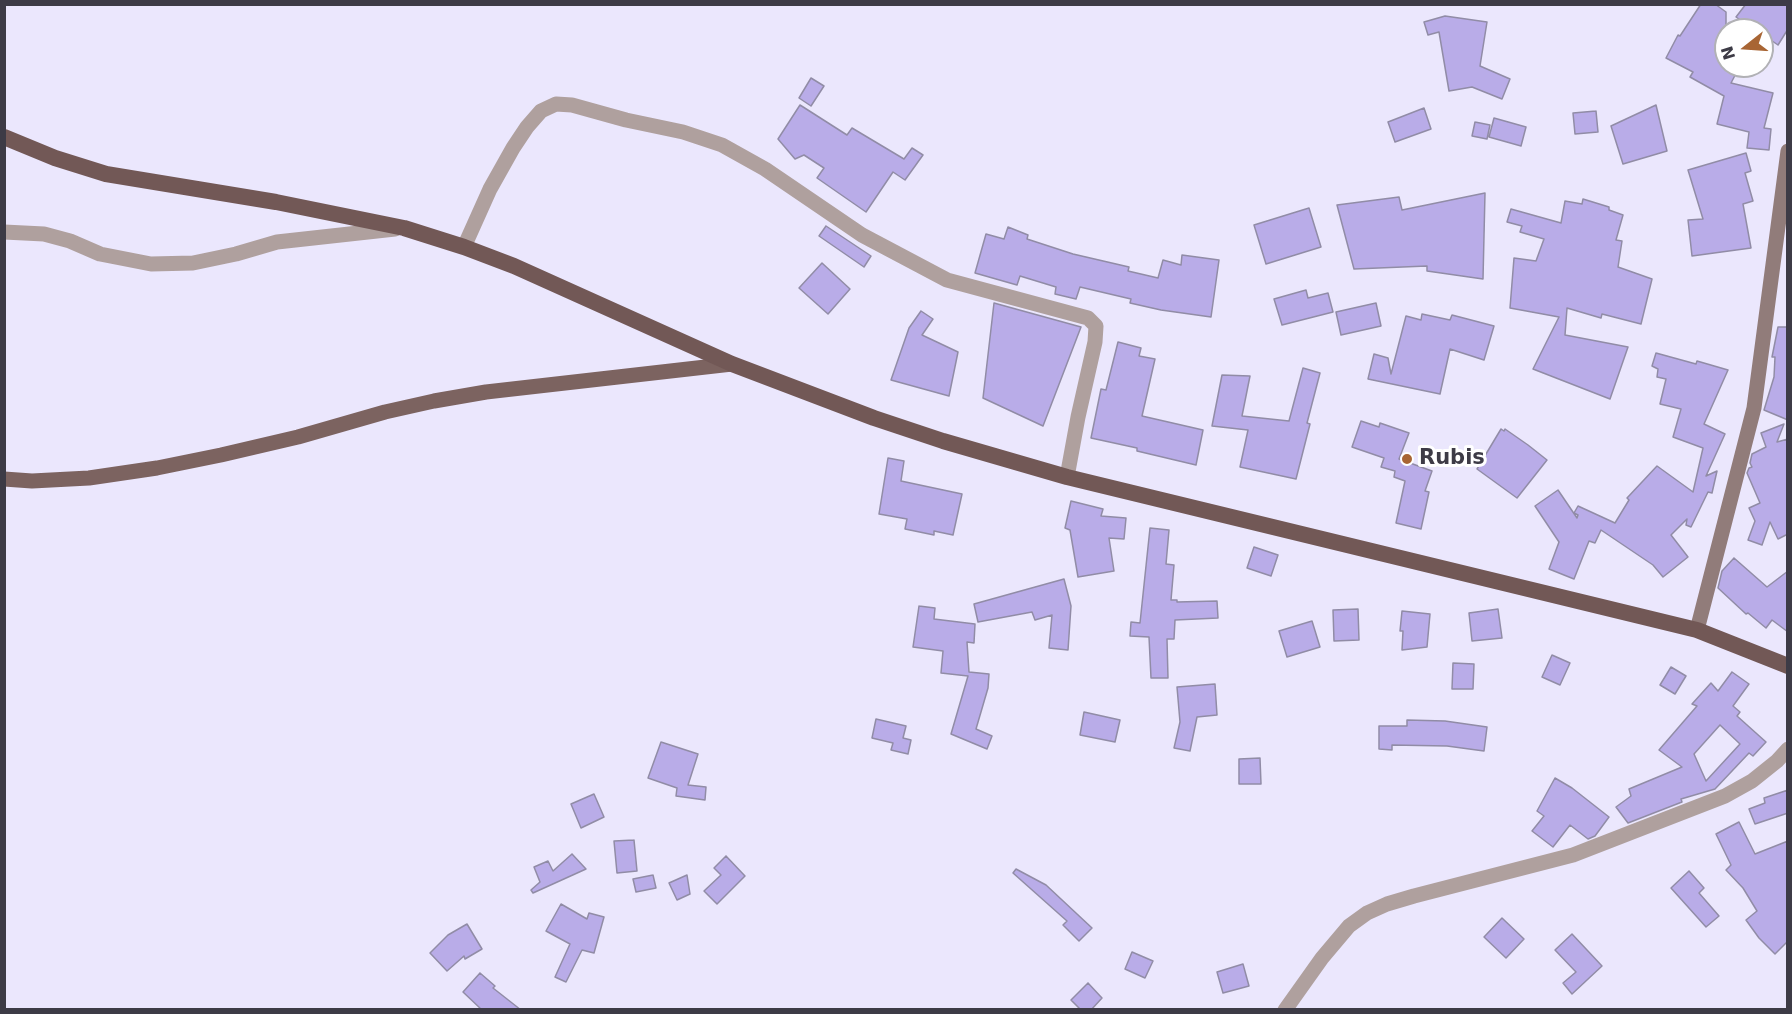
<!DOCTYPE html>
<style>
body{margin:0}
#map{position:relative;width:1792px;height:1014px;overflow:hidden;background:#ebe7fd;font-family:"DejaVu Sans",sans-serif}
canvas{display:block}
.frame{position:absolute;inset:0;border:6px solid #3d3b46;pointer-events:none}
.north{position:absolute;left:1714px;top:18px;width:60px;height:60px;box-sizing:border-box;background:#fff;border:2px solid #b1b1b5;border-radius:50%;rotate:253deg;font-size:16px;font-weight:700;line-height:24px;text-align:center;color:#3d3b46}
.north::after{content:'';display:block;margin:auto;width:21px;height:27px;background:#a86534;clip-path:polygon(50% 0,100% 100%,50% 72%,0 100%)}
</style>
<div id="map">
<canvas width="1792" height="1014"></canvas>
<div class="frame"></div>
<div class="north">N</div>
</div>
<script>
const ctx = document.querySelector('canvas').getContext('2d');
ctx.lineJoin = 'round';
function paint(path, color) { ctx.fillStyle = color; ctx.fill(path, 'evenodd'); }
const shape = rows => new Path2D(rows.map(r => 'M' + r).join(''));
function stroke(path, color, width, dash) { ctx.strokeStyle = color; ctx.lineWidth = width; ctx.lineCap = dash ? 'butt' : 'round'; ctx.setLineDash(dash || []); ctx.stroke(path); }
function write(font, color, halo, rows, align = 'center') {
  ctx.font = font + ' "DejaVu Sans",sans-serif'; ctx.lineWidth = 6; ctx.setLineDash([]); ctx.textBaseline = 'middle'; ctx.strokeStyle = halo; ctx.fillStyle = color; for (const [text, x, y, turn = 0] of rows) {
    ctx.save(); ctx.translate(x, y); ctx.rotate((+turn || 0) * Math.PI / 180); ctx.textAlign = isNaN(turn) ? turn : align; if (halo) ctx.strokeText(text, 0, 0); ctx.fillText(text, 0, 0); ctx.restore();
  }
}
const building = shape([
 [1701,4,1715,4,1726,12,1726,66,1740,66,1731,83,1773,93,1764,128,1771,129,1769,150,1747,148,1749,132,1717,124,1724,96,1690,77,1693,72,1666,58,1678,35,1680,36,1701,4],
 [1746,4,1788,4,1788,29,1778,45,1762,34,1762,30,1755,30,1736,17,1746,4],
 [1445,16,1487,22,1480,66,1510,79,1502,99,1472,87,1449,91,1439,32,1428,35,1424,22,1445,16],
 [811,78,824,86,811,106,799,98,811,78],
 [800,105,847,135,852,128,904,159,912,148,923,155,905,180,893,172,866,212,817,178,824,168,804,155,795,159,778,139,800,105],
 [1656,105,1667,151,1623,164,1611,126,1656,105],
 [1424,108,1431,129,1395,142,1388,122,1424,108],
 [1596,111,1598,132,1575,134,1573,113,1596,111],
 [1494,118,1526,127,1521,146,1489,137,1494,118],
 [1475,122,1490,125,1487,139,1472,136,1475,122],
 [1746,153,1751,171,1745,173,1753,201,1743,204,1751,248,1692,256,1688,220,1703,219,1688,170,1746,153],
 [1485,193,1483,279,1427,271,1427,266,1354,269,1337,205,1399,197,1402,210,1485,193],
 [1583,199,1609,207,1609,210,1623,215,1616,240,1622,241,1618,267,1652,279,1641,324,1602,314,1601,318,1567,308,1565,335,1628,347,1610,399,1533,369,1559,317,1510,308,1514,258,1536,261,1544,239,1520,232,1522,226,1507,222,1511,209,1561,223,1565,201,1582,204,1583,199],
 [1309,208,1321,247,1266,264,1254,225,1309,208],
 [826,226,871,256,864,267,819,236,826,226],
 [1008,227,1028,235,1027,239,1073,254,1129,267,1128,271,1158,278,1163,260,1181,265,1182,255,1219,260,1211,317,1161,310,1130,303,1131,299,1080,287,1076,299,1055,294,1056,287,1020,276,1017,285,975,273,986,234,1004,239,1008,227],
 [822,263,850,289,828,314,799,288,822,263],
 [1306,290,1308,298,1328,293,1333,312,1282,325,1274,299,1306,290],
 [994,303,1081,327,1043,426,983,398,994,303],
 [1376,303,1381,326,1341,335,1336,312,1376,303],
 [921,311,933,319,922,335,958,352,949,396,891,380,909,328,921,311],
 [1422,314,1450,320,1452,315,1494,326,1484,360,1450,349,1440,394,1368,379,1374,354,1388,358,1391,374,1406,316,1421,320,1422,314],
 [1778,327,1788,327,1788,420,1764,410,1774,377,1775,357,1772,357,1778,327],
 [1118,342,1141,348,1139,356,1155,359,1142,416,1203,430,1196,465,1137,451,1137,448,1091,438,1101,389,1106,390,1118,342],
 [1656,353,1696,364,1697,361,1728,370,1704,424,1725,434,1706,476,1717,471,1712,493,1708,492,1691,527,1686,525,1687,519,1671,535,1688,557,1663,577,1653,565,1601,530,1595,543,1589,541,1574,579,1549,569,1559,542,1535,506,1558,490,1577,518,1578,515,1574,513,1578,506,1615,523,1629,500,1627,498,1657,466,1693,492,1703,448,1673,437,1681,409,1660,404,1666,379,1657,377,1658,369,1652,366,1656,353],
 [1303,368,1320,373,1307,423,1310,424,1296,479,1240,467,1248,430,1212,426,1222,375,1250,376,1242,416,1289,421,1303,368],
 [1361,421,1379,427,1380,423,1409,433,1399,459,1432,471,1425,491,1429,492,1421,529,1396,523,1405,481,1394,477,1395,471,1381,467,1384,458,1352,447,1361,421],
 [1784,424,1777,442,1788,439,1788,534,1778,539,1770,522,1762,545,1748,540,1755,521,1749,508,1760,503,1747,473,1749,468,1752,467,1750,463,1752,454,1766,447,1761,433,1784,424],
 [1501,429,1504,431,1505,429,1528,445,1547,460,1517,498,1477,469,1501,429],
 [888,458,904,461,901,481,962,494,953,535,934,531,934,535,905,529,907,519,879,514,888,458],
 [1071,501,1103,509,1101,516,1126,518,1124,539,1109,538,1114,571,1078,577,1070,530,1065,528,1071,501],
 [1150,528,1169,530,1166,564,1174,565,1171,600,1177,600,1177,602,1217,601,1218,618,1175,620,1174,639,1167,639,1168,678,1151,678,1149,637,1130,636,1131,622,1140,623,1150,528],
 [1254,547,1278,555,1271,576,1247,568,1254,547],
 [1734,558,1767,587,1788,571,1788,632,1772,620,1766,628,1748,613,1746,614,1718,588,1722,571,1734,558],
 [1064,579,1071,606,1068,650,1049,648,1052,615,1035,620,1032,612,978,622,974,604,1064,579],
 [919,606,935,608,934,619,975,624,974,643,967,642,969,672,989,674,988,688,976,729,992,736,987,749,951,734,968,676,941,673,943,651,913,647,919,606],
 [1358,609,1359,640,1334,641,1333,610,1358,609],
 [1498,609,1502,638,1472,641,1469,613,1498,609],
 [1402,611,1430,614,1427,647,1402,650,1403,631,1400,631,1402,611],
 [1312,621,1320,647,1287,657,1279,631,1312,621],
 [1552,655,1570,663,1560,685,1542,677,1552,655],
 [1453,663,1474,664,1473,689,1452,689,1453,663],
 [1671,667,1686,676,1675,694,1660,685,1671,667],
 [1732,672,1749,684,1733,706,1740,712,1737,716,1766,742,1753,756,1749,753,1715,789,1681,799,1682,802,1628,823,1616,807,1631,796,1629,789,1682,767,1659,750,1697,706,1692,704,1711,683,1718,691,1732,672],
 [1720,725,1740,744,1706,781,1694,754,1720,725],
 [1215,684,1217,715,1197,717,1190,751,1174,748,1180,722,1177,687,1215,684],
 [1084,712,1120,720,1115,742,1080,735,1084,712],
 [876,719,906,726,903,738,911,740,908,754,891,750,893,743,872,738,876,719],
 [1407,720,1445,721,1487,727,1484,751,1447,746,1392,745,1392,750,1379,749,1379,726,1407,726,1407,720],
 [661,742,698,754,688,785,706,787,705,800,676,796,677,788,648,778,661,742],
 [1260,758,1261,784,1239,784,1239,759,1260,758],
 [1555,778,1572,788,1609,817,1595,836,1588,839,1570,825,1553,847,1532,831,1544,816,1537,811,1555,778],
 [1788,790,1788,813,1755,824,1749,809,1765,803,1764,798,1788,790],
 [594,794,604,817,581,828,571,804,594,794],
 [1739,822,1755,854,1788,841,1788,941,1775,954,1759,938,1746,920,1757,911,1743,888,1726,870,1731,865,1716,834,1739,822],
 [634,840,637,871,617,873,614,841,634,840],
 [572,854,586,869,533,893,531,890,540,882,534,867,548,861,553,871,572,854],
 [726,856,745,876,717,904,704,891,721,875,714,868,726,856],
 [1016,869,1046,885,1092,928,1079,941,1063,925,1067,921,1013,873,1016,869],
 [1689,871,1704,888,1699,893,1719,916,1706,927,1671,888,1689,871],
 [653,875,656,888,636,892,633,879,653,875],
 [687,875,690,894,677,900,669,883,687,875],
 [561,904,587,919,589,913,604,917,594,953,582,950,566,982,555,977,570,944,546,931,561,904],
 [1502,918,1524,939,1506,958,1484,937,1502,918],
 [467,924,482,949,465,959,464,956,447,971,430,953,448,935,467,924],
 [1572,934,1602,966,1572,994,1563,983,1576,972,1555,950,1572,934],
 [1132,952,1153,961,1145,978,1125,969,1132,952],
 [1243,964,1249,986,1223,993,1217,972,1243,964],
 [480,973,495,986,493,988,521,1010,482,1010,463,992,480,973],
 [1088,983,1102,998,1091,1010,1081,1010,1071,1000,1088,983]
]);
paint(building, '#b9ace8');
stroke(building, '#918ca6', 1.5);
stroke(shape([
 [4,232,44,234,70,241,100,254,151,264,193,263,236,254,277,242,395,229],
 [464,247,490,189,513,148,527,127,541,111,556,104,572,105,626,120,683,132,722,145,765,169,862,235,947,280,1088,318,1096,326,1095,342,1078,417,1067,477],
 [1285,1010,1322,958,1349,926,1367,913,1387,904,1414,896,1573,855,1658,822,1725,796,1752,781,1777,761,1788,749]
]), '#afa09e', 15);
stroke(shape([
 [1697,630,1754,408,1788,151]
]), '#917c7a', 15);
stroke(shape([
 [4,479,32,481,89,478,157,468,221,455,298,437,385,412,434,401,486,392,732,364]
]), '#7c6360', 15);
stroke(shape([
 [4,137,55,158,106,174,276,202,404,228,464,247,514,266,732,364,874,418,943,441,1067,477,1697,630,1788,666]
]), '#725856', 16);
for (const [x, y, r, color] of [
 [1407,459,6,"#a86534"]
]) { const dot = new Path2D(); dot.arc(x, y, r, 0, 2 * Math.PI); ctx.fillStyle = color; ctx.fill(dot); stroke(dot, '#fff', 2); }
write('bold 21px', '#3d3b46', '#fff', [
 ["Rubis",1419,459]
], 'left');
</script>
